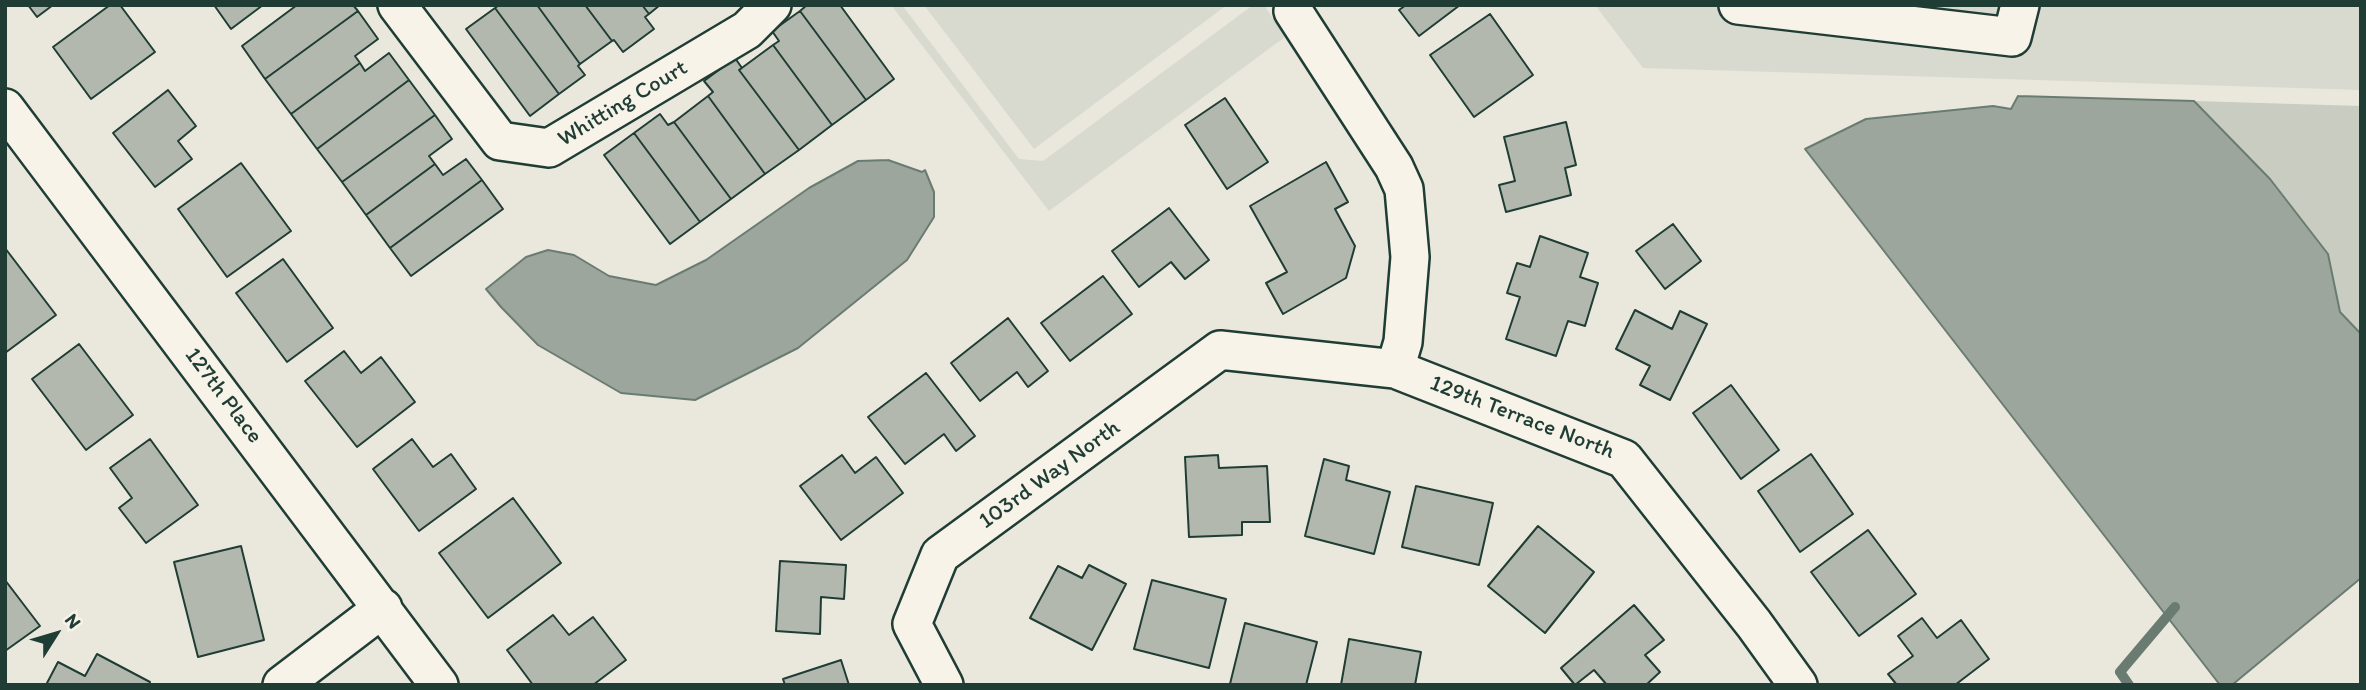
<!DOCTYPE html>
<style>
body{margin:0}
#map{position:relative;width:2366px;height:690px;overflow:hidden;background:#eae8dd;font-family:Itim,sans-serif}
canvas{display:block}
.frame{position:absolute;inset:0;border:7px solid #1f3d34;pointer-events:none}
.north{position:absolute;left:21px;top:599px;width:70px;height:70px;-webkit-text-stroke:5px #f7f3e8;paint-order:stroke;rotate:53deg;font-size:19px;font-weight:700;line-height:28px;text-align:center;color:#1f3d34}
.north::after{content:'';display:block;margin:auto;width:24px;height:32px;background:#1f3d34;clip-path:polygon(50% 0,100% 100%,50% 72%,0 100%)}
</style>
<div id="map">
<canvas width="2366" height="690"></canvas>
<div class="frame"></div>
<div class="north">N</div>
</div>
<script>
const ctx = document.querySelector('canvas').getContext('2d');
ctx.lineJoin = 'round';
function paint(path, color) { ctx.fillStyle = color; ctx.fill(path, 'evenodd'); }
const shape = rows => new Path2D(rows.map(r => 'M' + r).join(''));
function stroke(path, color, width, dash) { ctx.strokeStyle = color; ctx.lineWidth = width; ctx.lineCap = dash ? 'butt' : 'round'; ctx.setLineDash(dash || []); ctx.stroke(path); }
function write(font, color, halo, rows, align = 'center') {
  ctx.font = font + ' Itim,sans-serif'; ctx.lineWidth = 7; ctx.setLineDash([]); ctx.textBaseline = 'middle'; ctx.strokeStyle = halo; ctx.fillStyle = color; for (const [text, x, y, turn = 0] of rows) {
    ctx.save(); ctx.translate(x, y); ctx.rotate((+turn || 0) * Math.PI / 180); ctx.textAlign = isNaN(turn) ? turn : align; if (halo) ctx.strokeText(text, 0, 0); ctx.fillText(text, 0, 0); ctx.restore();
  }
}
paint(shape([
 [891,5,902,5,1019,159,1043,161,1253,5,1269,5,1266,8,1285,37,1049,211],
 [924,5,1227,5,1034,149],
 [1595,5,2361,5,2361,90,1643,68]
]), '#d9dacf');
paint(shape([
 [2194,101,2361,106,2361,334,2340,312,2328,254]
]), '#c8ccc1');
const water = shape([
 [2018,96,2194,101,2270,179,2328,254,2340,312,2361,334,2361,578,2232,685,2220,685,1805,149,1866,119,1993,106,2011,109,2018,96],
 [888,160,922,172,925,170,934,192,934,217,907,260,798,348,695,400,621,393,538,345,501,307,486,289,526,257,548,250,574,255,609,276,656,285,706,260,809,188,858,161,888,160]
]);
paint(water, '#9ca69c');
stroke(water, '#6a7c72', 2);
stroke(shape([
 [2129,685,2120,672,2175,607]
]), '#6a7c72', 10);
const building = shape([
 [28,5,53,5,37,17,28,5],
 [110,5,120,5,155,52,91,99,53,47,110,5],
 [214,5,263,5,231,29,214,5],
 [297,5,353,5,358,11,265,79,242,46,297,5],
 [499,5,537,5,580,64,578,66,585,75,559,94,495,8,499,5],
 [537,5,585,5,612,41,580,64,537,5],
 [585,5,642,5,649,14,645,17,654,29,623,52,614,40,612,41,585,5],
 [642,5,660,5,649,14,642,5],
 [807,5,840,5,894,79,866,100,800,11,807,5],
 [1406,5,1460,5,1419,36,1399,10,1406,5],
 [495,8,559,94,530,116,466,29,495,8],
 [358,11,378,39,355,56,360,63,291,114,265,79,358,11],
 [800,11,866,100,832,125,773,45,779,41,772,31,800,11],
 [1490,14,1533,75,1474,117,1430,55,1490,14],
 [773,45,832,125,799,150,739,70,773,45],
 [389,53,409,80,317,149,291,114,360,63,365,71,389,53],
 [735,58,742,68,739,70,799,150,765,174,708,96,713,92,704,81,735,58],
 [409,80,435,115,342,182,317,149,409,80],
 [168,90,196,126,178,141,192,159,155,187,113,133,168,90],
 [708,96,765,174,731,199,674,122,708,96],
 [1225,98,1268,162,1227,189,1185,125,1225,98],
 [660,114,668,125,674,122,731,199,700,222,634,133,660,114],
 [435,115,452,139,429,156,435,164,366,215,342,182,435,115],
 [1566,122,1576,165,1565,168,1571,195,1506,212,1499,185,1515,181,1504,137,1566,122],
 [634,133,700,222,670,244,604,155,634,133],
 [466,159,482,180,390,248,366,215,435,164,443,175,466,159],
 [1326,162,1348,202,1335,209,1355,246,1346,278,1283,314,1266,283,1287,272,1250,206,1326,162],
 [241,163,291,231,227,277,178,209,241,163],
 [482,180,503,209,411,276,390,248,482,180],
 [1169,208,1209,260,1185,279,1171,262,1139,287,1112,251,1169,208],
 [1673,224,1701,261,1665,289,1636,251,1673,224],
 [1540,236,1588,253,1580,277,1598,283,1585,326,1568,321,1556,356,1506,339,1520,297,1507,293,1517,263,1530,267,1540,236],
 [5,248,56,315,5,353,5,248],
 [283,259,333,328,287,362,236,293,283,259],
 [1103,276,1132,314,1070,361,1041,323,1103,276],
 [1635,310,1672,329,1680,311,1707,324,1670,400,1640,385,1650,366,1616,349,1635,310],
 [1008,318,1048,371,1028,387,1017,372,980,401,951,363,1008,318],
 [79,344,133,415,86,450,32,379,79,344],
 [344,351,361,373,381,357,415,402,357,447,305,381,344,351],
 [926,373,975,436,956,451,944,434,905,464,868,417,926,373],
 [1731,385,1779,450,1741,479,1693,413,1731,385],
 [150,439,198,505,146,543,119,508,132,498,110,468,150,439],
 [412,439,433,467,451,454,476,489,419,531,373,469,412,439],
 [1811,454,1853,514,1800,552,1758,491,1811,454],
 [842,455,855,473,876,457,903,493,841,540,800,486,842,455],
 [1218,455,1219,468,1267,466,1270,522,1242,522,1242,535,1189,537,1185,457,1218,455],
 [1324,459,1349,466,1346,480,1390,492,1374,554,1305,536,1324,459],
 [1416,486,1493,503,1479,565,1402,547,1416,486],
 [513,498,561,563,488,618,439,553,513,498],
 [1538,526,1594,572,1545,633,1488,586,1538,526],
 [1868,530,1916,594,1859,636,1811,572,1868,530],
 [241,546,264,640,198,657,174,562,241,546],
 [780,561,846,565,844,599,821,597,820,634,776,631,780,561],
 [1089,565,1126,584,1092,650,1030,618,1058,566,1082,578,1089,565],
 [5,580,40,626,5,651,5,580],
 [1152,580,1226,599,1209,668,1134,649,1152,580],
 [1634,605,1664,640,1645,655,1660,672,1646,685,1607,685,1594,670,1575,685,1561,668,1634,605],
 [553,615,569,635,593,617,626,660,593,685,533,685,507,650,553,615],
 [1922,618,1937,638,1961,620,1989,659,1955,685,1897,685,1888,674,1913,656,1898,636,1922,618],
 [1245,623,1317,642,1306,685,1230,684,1245,623],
 [1349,639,1421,652,1415,685,1341,685,1349,639],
 [97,654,150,682,149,685,46,685,58,662,85,676,97,654],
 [841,660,849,685,785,685,783,679,841,660]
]);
paint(building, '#b2b8ae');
stroke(building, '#1f3d34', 2);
const minor = shape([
 [397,5,500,141,549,148,747,30,772,5],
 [1738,5,2012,37,2020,5],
 [1293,11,1394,167,1404,189,1410,257,1403,342,1395,369],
 [5,108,439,685],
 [282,685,383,608],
 [944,685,912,624,940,555,1220,350,1395,369,1624,459,1754,624,1798,685]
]);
stroke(minor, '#1f3d34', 42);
stroke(minor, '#f7f3e8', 37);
write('23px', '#1f3d34', '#f7f3e8', [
 ["Whitting Court",623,104,-31],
 ["127th Place",223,396,53],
 ["129th Terrace North",1522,418,21],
 ["103rd Way North",1050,475,-36]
]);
</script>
